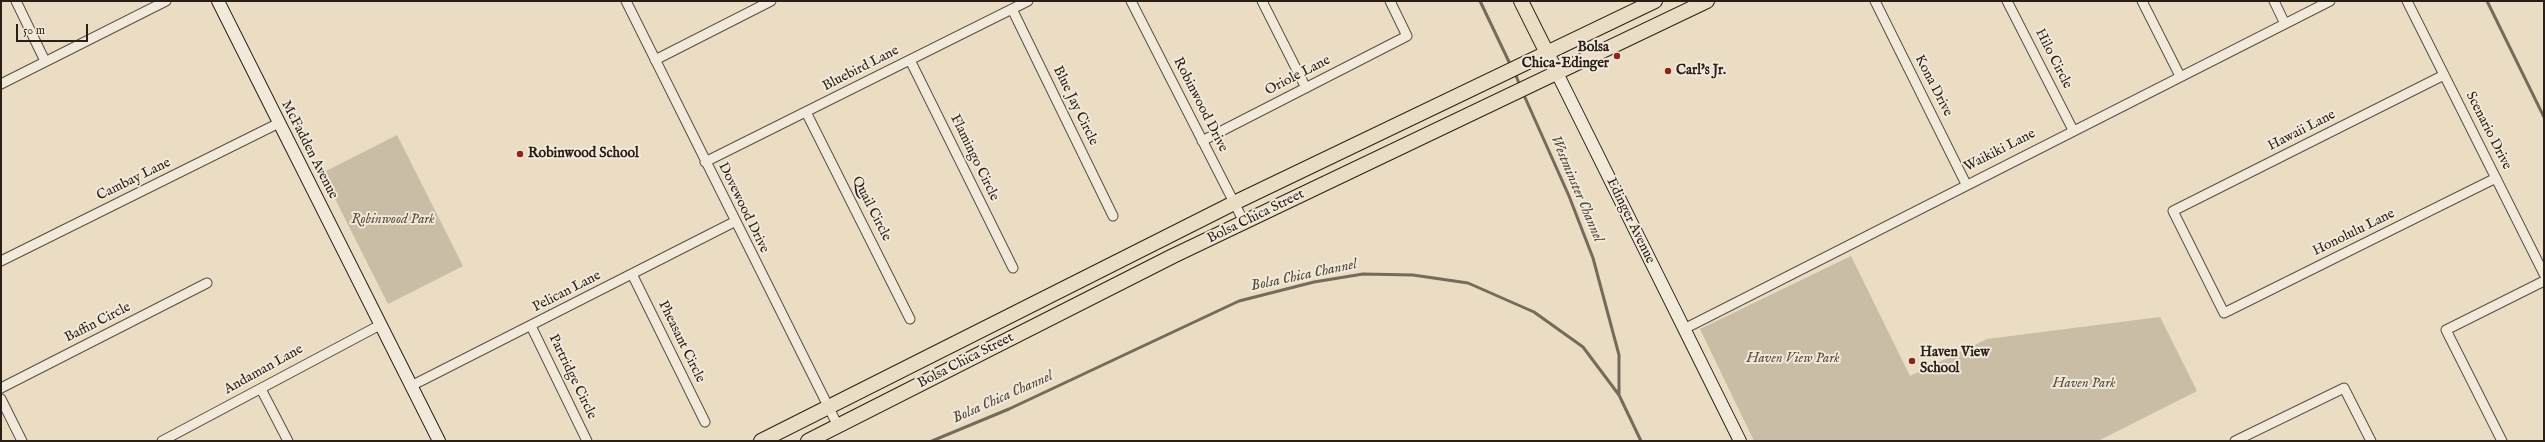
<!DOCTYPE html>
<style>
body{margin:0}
#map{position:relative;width:2545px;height:442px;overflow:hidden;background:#eaddc4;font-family:"IM FELL English",serif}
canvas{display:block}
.frame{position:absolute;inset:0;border:2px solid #2a1f16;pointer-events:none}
.scale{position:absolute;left:16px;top:24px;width:72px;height:18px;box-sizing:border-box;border:2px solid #2a1f16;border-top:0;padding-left:5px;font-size:12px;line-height:14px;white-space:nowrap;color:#2a1f16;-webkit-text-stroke:3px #f1e9d9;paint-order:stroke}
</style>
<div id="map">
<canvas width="2545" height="442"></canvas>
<div class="frame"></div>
<div class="scale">50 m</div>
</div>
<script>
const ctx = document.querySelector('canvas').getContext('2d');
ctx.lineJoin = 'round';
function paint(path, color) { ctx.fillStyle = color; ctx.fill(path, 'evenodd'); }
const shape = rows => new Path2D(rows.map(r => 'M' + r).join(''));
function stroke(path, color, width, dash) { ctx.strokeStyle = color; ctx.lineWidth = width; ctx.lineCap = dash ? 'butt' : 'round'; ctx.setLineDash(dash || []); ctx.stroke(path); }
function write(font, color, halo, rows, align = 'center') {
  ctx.font = font + ' "IM FELL English",serif'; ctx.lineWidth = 4; ctx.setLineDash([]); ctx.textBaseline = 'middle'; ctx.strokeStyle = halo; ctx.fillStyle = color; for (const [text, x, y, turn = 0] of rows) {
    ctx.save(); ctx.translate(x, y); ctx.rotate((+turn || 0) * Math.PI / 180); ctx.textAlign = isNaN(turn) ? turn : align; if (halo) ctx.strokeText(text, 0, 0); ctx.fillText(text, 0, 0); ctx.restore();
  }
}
paint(shape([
 [397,135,463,266,388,304,322,173],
 [1851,256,1910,376,1987,339,2160,317,2197,391,2098,441,1754,441,1700,329]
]), '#c9bda6');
stroke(shape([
 [1480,1,1511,66],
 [2487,1,2544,117],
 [1515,73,1520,86],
 [1523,93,1569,196,1593,258,1619,355,1619,395],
 [932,441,1009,409,1239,301,1314,282,1363,274,1413,275,1468,283,1534,312,1583,347,1619,395,1641,441]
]), '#766a5b', 3);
const street = shape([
 [16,1,45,61],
 [626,1,838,426],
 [1131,1,1244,222],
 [1262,1,1306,88],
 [1875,1,1966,184],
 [2007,1,2073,130],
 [2142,1,2180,76],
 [2274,1,2285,24],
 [2407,1,2544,274],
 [1012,9,1113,216],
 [655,60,771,1],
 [910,60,1013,268],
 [2444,75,2173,211,2224,313,2496,178],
 [1,84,166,1],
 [806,112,910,319],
 [1202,141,1407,36,1390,1],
 [705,162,1028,1],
 [1,261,279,123],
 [632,274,705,422],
 [531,326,587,441],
 [1684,329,2330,1],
 [411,386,734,222],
 [1,388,207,283],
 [261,389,288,441],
 [1,399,22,441],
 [162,441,380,325],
 [2235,441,2344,388,2371,441],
 [2502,441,2446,330,2544,281]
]);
const secondary = shape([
 [218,1,439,441],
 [1557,73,1740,441]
]);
const primary = shape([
 [1521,1,1557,73],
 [761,441,1234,203,1655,1],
 [808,441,1173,256,1707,1]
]);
stroke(street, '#5a4e42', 11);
stroke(secondary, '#2a1f16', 14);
stroke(primary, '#2a1f16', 16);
stroke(street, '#f1e9d9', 9);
stroke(secondary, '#f1e9d9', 12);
stroke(primary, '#eaddc4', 14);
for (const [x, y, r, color] of [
 [1617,56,4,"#8f2418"],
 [1668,71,4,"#8f2418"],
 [520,154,4,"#8f2418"],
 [1912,361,4,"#8f2418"]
]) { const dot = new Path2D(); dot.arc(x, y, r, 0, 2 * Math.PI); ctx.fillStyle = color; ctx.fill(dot); stroke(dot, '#f1e9d9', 1.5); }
write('bold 14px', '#2a1f16', '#f1e9d9', [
 ["Bolsa",1609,48,"right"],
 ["Chica-Edinger",1609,64,"right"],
 ["Carl's Jr.",1676,71],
 ["Robinwood School",528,154],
 ["Haven View",1920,353],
 ["School",1920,369]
], 'left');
write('14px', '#2a1f16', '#f1e9d9', [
 ["Hilo Circle",2053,59,63],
 ["Bluebird Lane",861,69,-27],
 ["Oriole Lane",1298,76,-27],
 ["Kona Drive",1933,86,63],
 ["Robinwood Drive",1200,105,63],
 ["Blue Jay Circle",1075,106,64],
 ["Hawaii Lane",2302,131,-27],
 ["Scenario Drive",2488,131,63],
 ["McFadden Avenue",309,150,63],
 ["Waikiki Lane",2000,151,-27],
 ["Flamingo Circle",974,158,64],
 ["Cambay Lane",134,180,-26],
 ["Dovewood Drive",743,208,64],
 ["Quail Circle",871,209,63],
 ["Bolsa Chica Street",1256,217,-26],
 ["Edinger Avenue",1630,221,64],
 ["Honolulu Lane",2354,233,-26],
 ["Pelican Lane",567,292,-27],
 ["Baffin Circle",98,323,-27],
 ["Pheasant Circle",681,342,64],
 ["Bolsa Chica Street",966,361,-27],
 ["Andaman Lane",264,370,-29],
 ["Partridge Circle",572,377,64]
]);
write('italic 14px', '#5a4e41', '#f1e9d9', [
 ["Robinwood Park",393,220],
 ["Haven View Park",1793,359],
 ["Haven Park",2084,384]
]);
write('italic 15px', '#564b3e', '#f1e9d9', [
 ["Westminster Channel",1576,189,67],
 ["Bolsa Chica Channel",1304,276,-12],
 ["Bolsa Chica Channel",1003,398,-24]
]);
</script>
